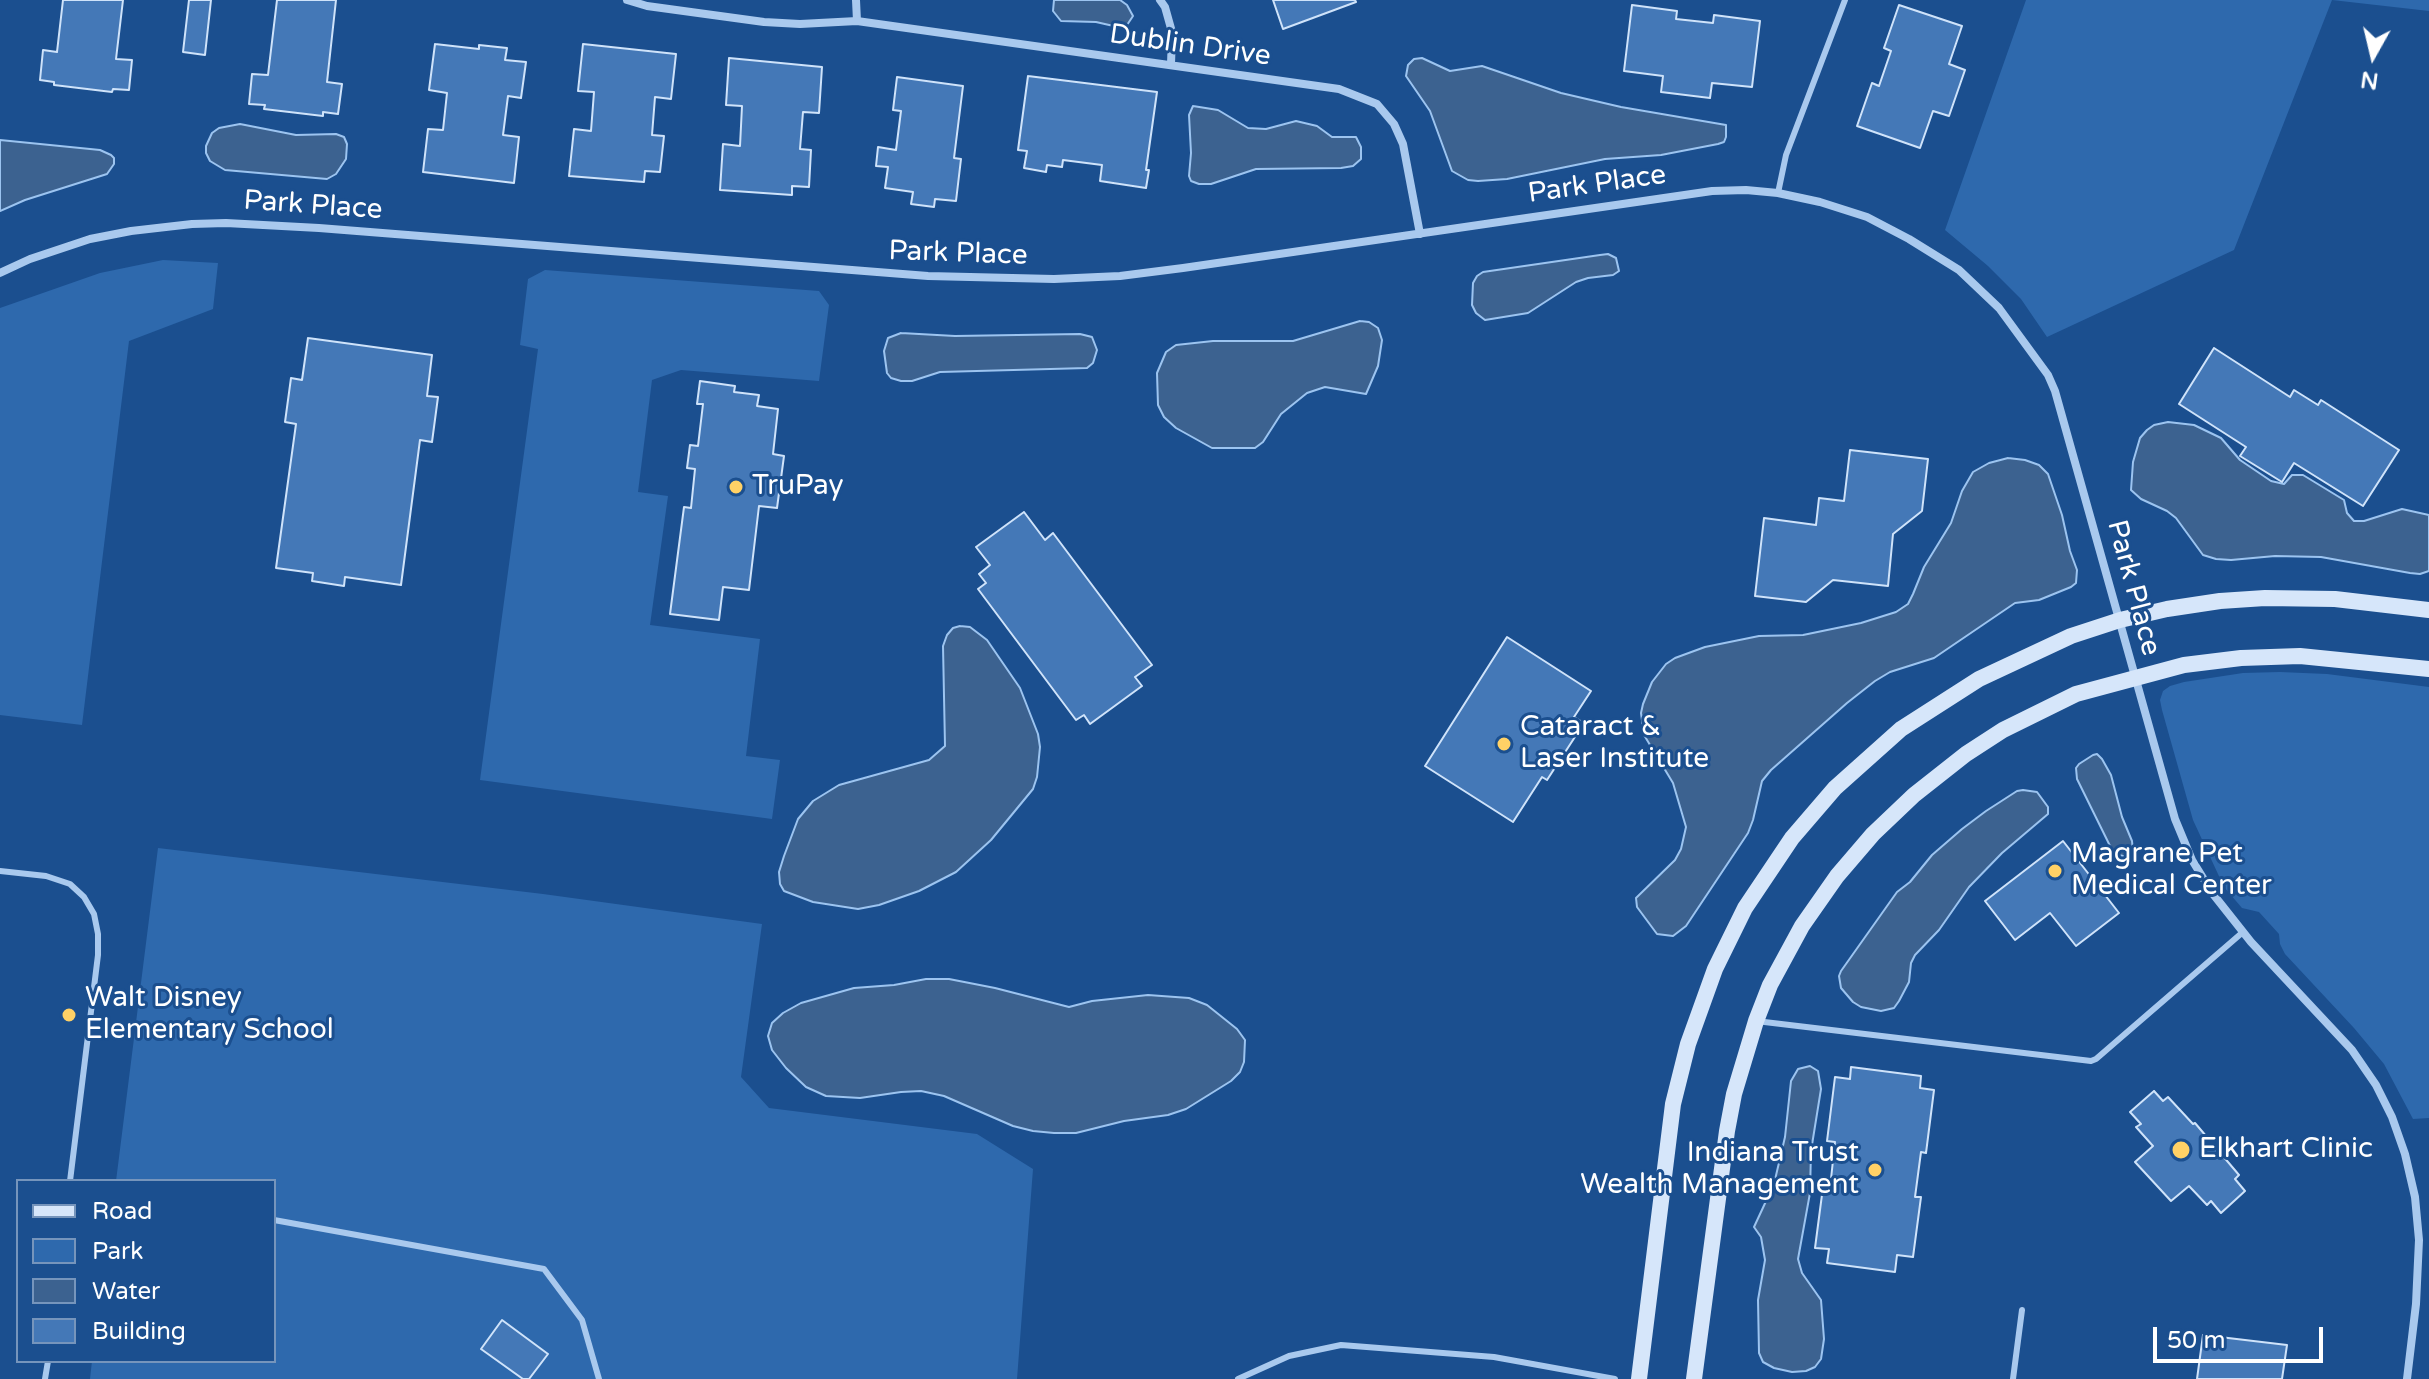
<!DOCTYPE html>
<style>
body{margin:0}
#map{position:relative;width:2429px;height:1379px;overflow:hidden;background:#1b4f8f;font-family:"Varela Round",sans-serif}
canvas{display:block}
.legend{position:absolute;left:16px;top:1179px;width:260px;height:184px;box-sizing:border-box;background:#1b4f8f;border:2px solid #7695bc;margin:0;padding:10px 14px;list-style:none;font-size:24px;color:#fff}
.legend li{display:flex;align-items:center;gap:16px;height:40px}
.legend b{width:40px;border:2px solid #7695bc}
.north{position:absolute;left:2333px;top:16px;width:80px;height:80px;-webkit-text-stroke:6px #1b4f8f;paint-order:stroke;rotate:188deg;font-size:22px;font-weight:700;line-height:32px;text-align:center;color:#fff}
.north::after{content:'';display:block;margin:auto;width:28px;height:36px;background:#fff;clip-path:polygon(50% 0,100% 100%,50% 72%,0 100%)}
.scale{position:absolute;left:2153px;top:1327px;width:170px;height:36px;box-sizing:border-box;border:4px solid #fff;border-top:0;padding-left:10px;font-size:24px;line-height:28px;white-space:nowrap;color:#fff;-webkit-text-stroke:6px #1b4f8f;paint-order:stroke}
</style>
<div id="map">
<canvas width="2429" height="1379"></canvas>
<ul class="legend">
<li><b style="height:10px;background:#d6e6fa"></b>Road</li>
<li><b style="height:22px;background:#2e69ad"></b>Park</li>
<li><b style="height:22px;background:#3c6290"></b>Water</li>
<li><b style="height:22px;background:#4478b7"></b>Building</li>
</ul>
<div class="north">N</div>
<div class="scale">50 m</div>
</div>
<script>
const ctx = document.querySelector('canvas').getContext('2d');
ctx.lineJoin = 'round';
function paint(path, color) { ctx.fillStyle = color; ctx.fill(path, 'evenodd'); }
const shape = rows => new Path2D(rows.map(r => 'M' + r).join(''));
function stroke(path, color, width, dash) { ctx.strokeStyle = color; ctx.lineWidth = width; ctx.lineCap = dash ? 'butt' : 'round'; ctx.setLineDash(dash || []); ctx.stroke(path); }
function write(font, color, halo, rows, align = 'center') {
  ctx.font = font + ' "Varela Round",sans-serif'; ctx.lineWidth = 6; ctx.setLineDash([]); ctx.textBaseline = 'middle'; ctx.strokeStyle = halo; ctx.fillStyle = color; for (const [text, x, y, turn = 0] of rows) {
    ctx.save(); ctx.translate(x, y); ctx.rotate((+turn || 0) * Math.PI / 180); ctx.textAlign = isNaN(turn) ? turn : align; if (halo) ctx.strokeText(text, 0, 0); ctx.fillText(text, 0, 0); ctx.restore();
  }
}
paint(shape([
 [2026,0,2429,0,2429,11,2332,0,2234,250,2047,337,2021,299,1988,266,1945,230],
 [163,260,218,263,213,309,129,341,82,725,0,715,0,308,100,273],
 [545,270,819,291,829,305,819,381,681,370,652,380,638,492,668,496,650,625,760,639,746,756,780,760,772,819,480,780,538,349,520,345,528,279],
 [2280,672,2327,674,2429,687,2429,1118,2413,1119,2384,1064,2354,1028,2285,954,2280,944,2279,934,2259,912,2242,908,2224,887,2193,820,2162,710,2160,700,2163,691,2170,686,2184,682,2243,673],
 [158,848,543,894,762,924,741,1077,769,1108,977,1134,1033,1169,1017,1379,90,1379,92,1361,274,1361,274,1181,116,1181]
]), '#2e69ad');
const water = shape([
 [1054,0,1120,0,1127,5,1133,16,1127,25,1118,27,1096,22,1061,21,1053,11,1054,0],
 [1422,58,1450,71,1482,66,1561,93,1621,107,1726,125,1726,137,1724,142,1718,144,1661,155,1605,159,1507,179,1478,181,1468,180,1452,171,1430,111,1406,76,1408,65,1414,59,1422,58],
 [1193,106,1218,110,1248,128,1266,129,1296,121,1317,126,1332,137,1356,137,1361,147,1361,159,1353,166,1341,168,1256,169,1211,184,1199,184,1191,181,1189,176,1191,153,1189,115,1193,106],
 [240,124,296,135,336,134,344,137,347,144,346,159,336,174,327,179,225,170,210,161,206,153,206,146,212,133,219,128,240,124],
 [0,140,100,150,111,155,114,158,114,164,107,174,25,200,0,211,0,140],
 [1600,255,1608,254,1616,258,1619,271,1613,275,1588,278,1576,282,1528,313,1485,320,1476,313,1472,305,1473,283,1477,276,1483,272,1600,255],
 [1360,321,1369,322,1378,328,1382,340,1378,366,1366,394,1325,387,1307,393,1281,414,1263,442,1255,448,1212,448,1176,428,1164,417,1158,405,1157,373,1166,352,1176,345,1213,341,1293,341,1360,321],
 [901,333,955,336,1080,334,1092,337,1097,350,1093,363,1087,368,940,372,912,381,901,381,891,378,887,373,884,351,888,338,901,333],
 [2168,422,2194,425,2221,438,2240,460,2271,481,2284,484,2292,475,2303,475,2344,500,2347,513,2354,521,2364,521,2402,509,2429,515,2429,571,2420,574,2410,573,2321,557,2275,556,2231,560,2216,559,2203,555,2176,518,2167,511,2141,499,2131,490,2133,462,2140,438,2147,430,2154,425,2168,422],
 [2008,458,2025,460,2039,465,2048,474,2062,515,2070,551,2077,570,2076,583,2071,587,2039,600,2015,603,1934,658,1890,672,1875,681,1847,703,1771,770,1762,781,1753,820,1748,833,1686,926,1673,936,1657,934,1637,907,1636,898,1675,860,1681,849,1686,827,1673,783,1644,735,1641,713,1643,704,1652,682,1666,664,1675,658,1705,647,1759,636,1803,635,1861,623,1896,612,1908,604,1913,594,1924,567,1951,523,1962,491,1973,472,1989,463,2008,458],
 [960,626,970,627,987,640,1020,688,1038,734,1040,747,1037,777,1033,789,991,840,956,872,919,891,879,905,858,909,813,902,784,891,780,884,779,872,784,856,798,819,813,801,839,785,929,760,945,746,943,646,947,635,953,628,960,626],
 [2097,754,2102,759,2111,775,2122,817,2132,841,2133,851,2132,855,2128,857,2114,854,2077,779,2076,768,2079,764,2093,755,2097,754],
 [2023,790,2037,792,2048,807,2048,814,2002,853,1969,887,1939,930,1915,955,1911,963,1909,982,1899,1001,1894,1008,1881,1011,1861,1007,1853,1002,1841,988,1839,976,1841,971,1897,892,1910,882,1932,855,1962,829,1986,811,2017,791,2023,790],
 [926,979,949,979,995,988,1069,1007,1092,1001,1148,995,1189,998,1207,1005,1237,1029,1245,1040,1244,1062,1240,1072,1231,1081,1186,1109,1168,1115,1124,1121,1076,1133,1054,1133,1033,1131,1013,1126,944,1096,921,1091,901,1092,860,1098,826,1096,806,1087,786,1068,772,1050,768,1036,772,1023,783,1013,801,1003,854,988,894,985,926,979],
 [1810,1066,1818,1071,1821,1089,1811,1151,1810,1193,1798,1259,1802,1273,1821,1300,1824,1339,1821,1359,1815,1367,1806,1371,1792,1372,1774,1368,1763,1362,1759,1353,1758,1300,1765,1260,1761,1237,1754,1227,1774,1184,1785,1137,1791,1081,1798,1069,1810,1066]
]);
paint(water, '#3c6290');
stroke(water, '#9cc4f0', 2);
const building = shape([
 [63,0,123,0,116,59,132,60,129,90,113,89,112,92,54,85,54,82,40,80,43,50,57,52,63,0],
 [189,0,211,0,205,55,183,52,189,0],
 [277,0,336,0,327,82,342,84,338,114,323,112,323,116,264,109,265,105,249,104,252,74,268,75,277,0],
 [1273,0,1355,0,1356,2,1283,29,1273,0],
 [1632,5,1677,11,1676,19,1713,23,1714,15,1760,21,1752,87,1712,83,1710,98,1661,92,1663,76,1624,71,1632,5],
 [1899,5,1962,26,1949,64,1965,70,1949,116,1933,111,1920,148,1857,126,1872,83,1879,86,1891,51,1884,48,1899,5],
 [435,44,479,49,479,45,507,48,505,60,526,62,521,98,508,96,503,135,519,137,514,183,423,172,428,129,443,130,447,93,429,90,435,44],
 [583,44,676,54,671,99,655,97,652,135,664,136,660,172,645,171,644,182,569,176,574,129,591,131,594,92,578,91,583,44],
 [729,58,822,67,819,113,803,112,800,149,811,150,809,187,792,186,792,195,720,190,723,144,740,146,742,106,726,105,729,58],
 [1028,76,1157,92,1146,170,1149,170,1146,188,1100,181,1102,165,1063,160,1062,167,1047,165,1046,172,1024,168,1027,151,1018,150,1028,76],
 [897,77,963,86,954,158,961,159,956,201,935,199,934,207,911,204,913,192,885,188,888,167,876,166,878,147,896,150,901,111,893,110,897,77],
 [308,338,432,355,427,396,438,397,432,442,420,440,401,585,345,577,344,586,312,581,313,573,276,568,296,424,285,422,291,378,302,380,308,338],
 [2214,348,2290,397,2294,390,2318,405,2321,400,2399,450,2363,506,2294,463,2282,482,2240,456,2246,447,2179,404,2214,348],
 [700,381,735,386,734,392,759,395,757,406,778,409,773,454,784,456,777,508,759,506,749,590,723,587,719,620,670,614,684,507,691,508,695,469,687,468,690,445,698,446,703,404,697,404,700,381],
 [1850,450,1928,459,1922,511,1893,534,1888,586,1833,580,1806,602,1755,596,1764,518,1816,525,1819,498,1844,501,1850,450],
 [1024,512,1045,540,1053,533,1152,665,1135,677,1142,686,1090,724,1084,715,1076,720,978,589,986,583,979,574,990,565,976,547,1024,512],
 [1507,637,1591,691,1574,717,1584,723,1547,780,1542,777,1513,822,1425,766,1507,637],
 [2063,841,2119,913,2076,946,2050,913,2015,940,1985,901,2063,841],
 [1851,1067,1921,1076,1920,1088,1934,1090,1926,1153,1921,1152,1915,1197,1921,1197,1913,1257,1897,1255,1895,1272,1827,1263,1829,1249,1815,1248,1823,1187,1830,1188,1835,1142,1827,1141,1835,1077,1850,1079,1851,1067],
 [2154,1091,2163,1101,2168,1097,2193,1124,2195,1123,2239,1175,2235,1179,2245,1191,2221,1213,2211,1201,2207,1205,2189,1186,2171,1201,2135,1162,2153,1146,2136,1127,2141,1124,2130,1112,2154,1091],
 [502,1320,548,1354,529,1379,523,1379,481,1349,502,1320],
 [2203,1335,2287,1345,2282,1379,2197,1379,2203,1335]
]);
paint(building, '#4478b7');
stroke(building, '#cfe3fa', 2);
stroke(shape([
 [1778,193,1786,155,1845,0],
 [0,871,46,876,70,884,84,897,94,914,98,934,98,955,70,1181],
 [1756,1021,2091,1061,2096,1059,2243,932],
 [274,1220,544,1269,582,1320,599,1379],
 [45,1379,48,1361],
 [1238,1379,1289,1356,1341,1345,1494,1357,1615,1379],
 [2013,1379,2022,1310]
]), '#a9c9ee', 6);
stroke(shape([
 [627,0,647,6,764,22,800,24,857,21,1339,89,1377,104,1394,124,1403,144,1420,234],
 [856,0,857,21],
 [1160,0,1165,7,1172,32,1171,65],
 [0,273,30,259,90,239,131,231,192,224,226,223,319,228,928,276,1054,279,1120,276,1183,268,1712,191,1746,190,1778,193,1820,202,1867,217,1909,239,1959,270,1999,308,2048,375,2055,391,2175,819,2192,860,2213,894,2251,942,2352,1050,2376,1085,2392,1117,2405,1154,2415,1197,2419,1240,2416,1304,2407,1379]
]), '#a9c9ee', 8);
stroke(shape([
 [1639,1379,1673,1104,1688,1044,1715,969,1745,908,1792,838,1835,788,1901,729,1979,679,2071,636,2120,620,2167,609,2220,601,2265,598,2335,599,2429,610],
 [1694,1379,1727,1131,1734,1094,1756,1021,1770,985,1802,926,1837,876,1873,834,1914,795,1966,754,2003,730,2076,694,2184,665,2241,658,2300,656,2429,669]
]), '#d6e6fa', 16);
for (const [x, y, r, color] of [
 [736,487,8,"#ffd166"],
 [1504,744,8,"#ffd166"],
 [2055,871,8,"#ffd166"],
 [69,1015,8,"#ffd166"],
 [2181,1150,10,"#ffd166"],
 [1875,1170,8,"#ffd166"]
]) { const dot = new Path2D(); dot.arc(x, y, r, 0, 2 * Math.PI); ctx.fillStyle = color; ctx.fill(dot); stroke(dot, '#1b4f8f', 3); }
write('28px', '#fff', '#1b4f8f', [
 ["Dublin Drive",1190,46,8],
 ["Park Place",1597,185,-8],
 ["Park Place",313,206,4],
 ["Park Place",958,254,2],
 ["Park Place",2133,588,75]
]);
write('28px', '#fff', '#1b4f8f', [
 ["TruPay",752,487],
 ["Cataract &",1520,728],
 ["Laser Institute",1520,760],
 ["Magrane Pet",2071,855],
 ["Medical Center",2071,887],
 ["Walt Disney",85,999],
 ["Elementary School",85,1031],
 ["Elkhart Clinic",2199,1150],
 ["Indiana Trust",1859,1154,"right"],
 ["Wealth Management",1859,1186,"right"]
], 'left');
</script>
